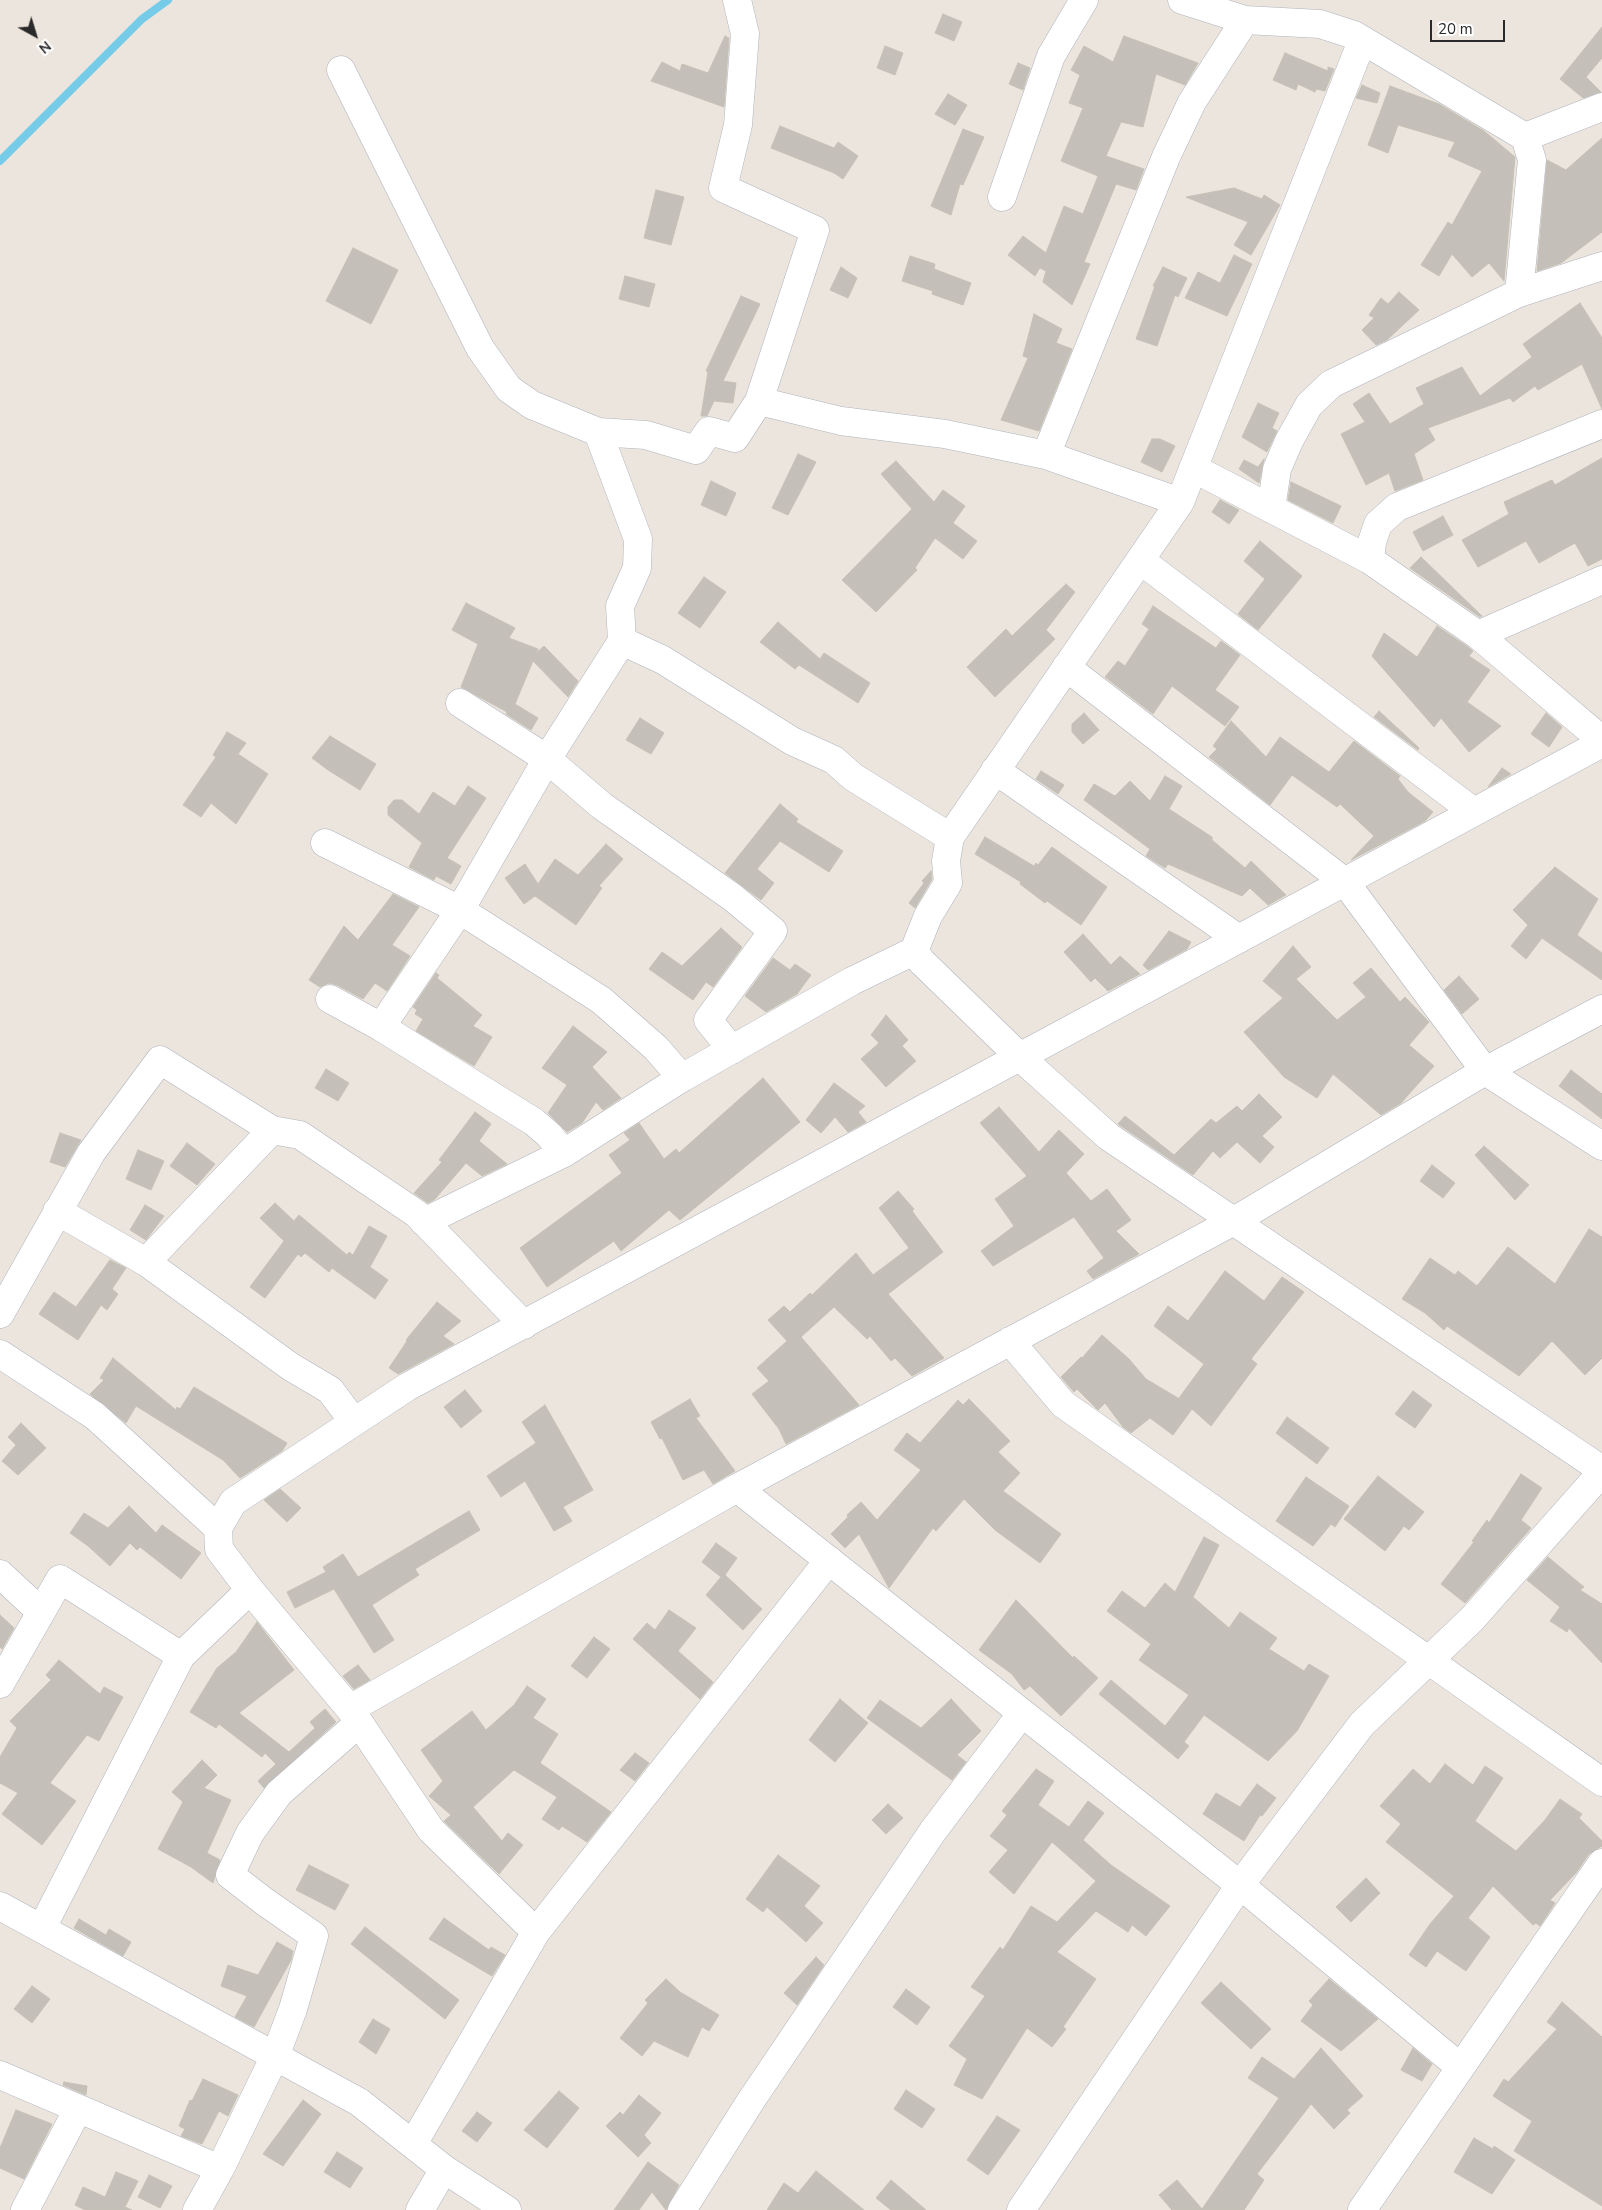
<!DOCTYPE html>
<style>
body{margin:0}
#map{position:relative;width:1602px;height:2210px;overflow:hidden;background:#ebe5dd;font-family:"Nunito Sans",sans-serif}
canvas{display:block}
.north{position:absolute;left:10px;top:10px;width:50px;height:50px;-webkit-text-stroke:4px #fff;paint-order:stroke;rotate:141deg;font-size:14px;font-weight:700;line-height:20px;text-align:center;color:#2a2a2a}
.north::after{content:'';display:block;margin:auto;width:18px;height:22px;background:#2a2a2a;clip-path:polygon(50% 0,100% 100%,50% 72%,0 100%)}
.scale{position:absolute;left:1430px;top:20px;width:75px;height:22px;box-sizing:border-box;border:2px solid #2a2a2a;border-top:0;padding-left:6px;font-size:15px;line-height:18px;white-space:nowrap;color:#2a2a2a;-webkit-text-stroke:4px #fff;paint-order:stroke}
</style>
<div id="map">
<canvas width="1602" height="2210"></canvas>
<div class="north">N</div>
<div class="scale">20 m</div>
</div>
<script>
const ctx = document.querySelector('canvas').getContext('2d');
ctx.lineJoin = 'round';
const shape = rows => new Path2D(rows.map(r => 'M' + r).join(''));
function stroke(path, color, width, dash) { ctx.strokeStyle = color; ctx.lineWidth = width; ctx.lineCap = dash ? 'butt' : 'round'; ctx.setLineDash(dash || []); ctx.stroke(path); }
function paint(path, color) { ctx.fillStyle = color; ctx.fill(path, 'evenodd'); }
stroke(shape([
 [0,161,142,19,168,0]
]), '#75cbe8', 8);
const building = shape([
 [943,14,962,22,954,41,935,33,943,14],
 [1602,27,1602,58,1586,77,1601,92,1583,98,1560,79,1602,27],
 [725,36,729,38,724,107,651,81,662,62,680,71,682,64,708,73,725,36],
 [1124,36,1198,63,1185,85,1156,74,1143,127,1121,122,1106,156,1144,169,1136,190,1116,184,1084,262,1090,264,1072,305,1043,282,1046,271,1040,268,1042,264,1035,276,1008,255,1023,236,1046,253,1064,206,1083,214,1098,176,1061,161,1083,108,1069,103,1080,75,1071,70,1084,46,1113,62,1124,36],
 [885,46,903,53,895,75,877,68,885,46],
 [1285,53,1328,71,1328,67,1334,69,1325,91,1316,89,1315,92,1298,84,1296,90,1273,80,1285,53],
 [1018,63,1030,68,1023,90,1009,84,1018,63],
 [1362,85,1380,93,1377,103,1356,98,1362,85],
 [1390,86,1439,104,1484,131,1515,157,1504,281,1489,263,1472,277,1452,254,1439,276,1421,265,1448,222,1452,225,1482,171,1448,156,1455,142,1398,125,1388,153,1368,145,1390,86],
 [948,94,967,105,955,125,935,114,948,94],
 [780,126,834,148,838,142,858,156,843,179,834,173,771,148,780,126],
 [963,129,984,137,963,185,960,184,951,215,931,206,963,129],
 [1602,138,1602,232,1561,263,1537,271,1547,160,1566,170,1602,138],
 [1234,188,1262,199,1264,195,1280,205,1251,255,1234,245,1248,222,1186,197,1234,188],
 [656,190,684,197,671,245,644,238,656,190],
 [353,248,398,270,371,324,326,301,353,248],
 [1234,255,1252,264,1227,316,1185,298,1198,272,1220,283,1234,255],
 [910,256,935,264,934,269,971,283,963,305,932,294,933,291,902,281,910,256],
 [841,267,857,278,848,298,830,290,841,267],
 [1163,267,1187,278,1178,297,1175,295,1157,346,1136,339,1155,286,1153,286,1163,267],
 [625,276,655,284,649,307,619,299,625,276],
 [1399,292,1419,310,1387,340,1376,345,1362,330,1374,318,1369,315,1381,298,1388,304,1399,292],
 [741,296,760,304,723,381,736,383,733,403,714,401,707,416,701,416,708,372,706,371,741,296],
 [1580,303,1602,338,1602,409,1582,364,1538,390,1535,386,1513,402,1510,398,1428,428,1435,440,1414,454,1423,480,1395,491,1389,473,1366,485,1341,434,1365,422,1353,404,1369,393,1390,424,1424,404,1416,388,1462,367,1480,396,1532,357,1523,344,1580,303],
 [1034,314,1062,329,1056,343,1072,349,1039,431,1001,420,1028,358,1023,356,1034,314],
 [1258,403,1279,413,1272,428,1277,431,1267,452,1242,437,1258,403],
 [1152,439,1160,439,1175,446,1162,472,1141,462,1152,439],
 [798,454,816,462,788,515,772,508,798,454],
 [1602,458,1602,559,1588,566,1575,543,1539,563,1526,541,1478,567,1462,540,1509,514,1504,502,1552,480,1555,485,1602,458],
 [1264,459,1259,483,1239,469,1244,460,1258,467,1264,459],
 [896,461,934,502,943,490,965,506,953,523,977,541,963,559,935,538,915,568,917,570,876,612,842,580,912,509,881,474,896,461],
 [711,481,736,493,726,516,701,505,711,481],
 [1291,482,1341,506,1333,523,1288,500,1291,482],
 [1220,500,1239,510,1229,524,1212,512,1220,500],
 [1443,516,1453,535,1423,551,1413,532,1443,516],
 [1260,541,1302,576,1258,630,1238,614,1265,579,1244,561,1260,541],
 [1421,557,1482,616,1480,617,1410,568,1421,557],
 [704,577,726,592,700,628,678,613,704,577],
 [1066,584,1075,592,1046,630,1055,639,995,697,967,667,1006,629,1012,636,1066,584],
 [466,603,515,628,509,638,538,649,536,653,544,646,578,681,568,697,533,661,515,704,538,718,531,730,506,714,507,712,461,687,478,644,452,630,466,603],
 [1153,606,1216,648,1221,641,1240,655,1215,690,1239,707,1225,726,1172,686,1153,714,1105,677,1118,661,1125,666,1149,629,1142,624,1153,606],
 [778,622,820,659,824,653,870,683,858,703,799,665,795,669,760,642,778,622],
 [1437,626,1468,647,1473,651,1469,656,1490,670,1467,702,1501,726,1469,752,1441,718,1434,727,1372,656,1384,633,1417,657,1437,626],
 [1379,711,1419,748,1418,750,1374,717,1379,711],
 [1084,713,1099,730,1083,744,1072,732,1072,724,1084,713],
 [1546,713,1562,727,1549,747,1531,734,1546,713],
 [640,718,664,733,651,754,626,740,640,718],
 [1231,721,1266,757,1280,737,1329,772,1354,741,1400,776,1398,779,1408,792,1433,812,1425,821,1351,860,1374,836,1340,804,1337,807,1292,775,1270,805,1209,757,1217,749,1213,746,1231,721],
 [227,732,246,743,238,754,268,774,236,824,211,803,201,817,183,805,216,757,213,755,227,732],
 [330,736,376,764,360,790,328,770,312,758,330,736],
 [1502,768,1511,774,1488,787,1502,768],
 [1041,771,1064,785,1058,794,1036,779,1041,771],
 [1165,776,1182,786,1169,809,1212,837,1212,840,1245,868,1251,861,1286,895,1268,905,1250,888,1242,896,1168,864,1165,868,1146,856,1150,849,1084,800,1094,784,1115,796,1130,781,1150,801,1165,776],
 [468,786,486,798,447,858,461,866,451,884,436,876,434,880,409,867,422,843,388,815,388,807,394,800,402,800,419,814,433,792,455,806,468,786],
 [780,804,798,819,796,822,843,851,829,872,780,841,757,869,774,883,761,900,725,873,780,804],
 [985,837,1034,866,1036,863,1038,865,1052,847,1107,887,1081,925,1047,901,1045,903,1020,884,1021,882,975,854,985,837],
 [606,844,623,859,599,886,602,888,576,925,535,896,524,904,505,878,525,864,538,884,555,859,578,875,606,844],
 [1555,867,1598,899,1577,935,1602,953,1602,980,1542,938,1526,959,1511,946,1528,925,1513,910,1555,867],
 [931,871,932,879,915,908,909,903,924,883,922,881,931,871],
 [393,894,419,907,392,945,410,956,387,991,375,983,363,999,337,985,329,983,320,987,309,980,344,926,358,940,393,894],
 [721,928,742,947,713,987,706,982,693,1000,649,969,662,952,682,966,721,928],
 [1169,931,1191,942,1187,949,1148,970,1143,965,1169,931],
 [1083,934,1111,965,1120,956,1140,974,1108,991,1095,978,1091,982,1064,952,1083,934],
 [1293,946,1311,967,1296,979,1337,1020,1366,997,1353,983,1371,968,1400,1002,1405,997,1429,1022,1409,1045,1434,1066,1401,1103,1381,1115,1333,1074,1317,1098,1284,1077,1244,1032,1283,998,1263,981,1293,946],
 [773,958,790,970,795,964,811,975,797,994,766,1012,745,996,773,958],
 [436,973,439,975,437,978,482,1015,473,1026,492,1037,474,1066,416,1031,423,1019,415,1014,417,1010,413,1007,436,973],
 [1459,976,1479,999,1462,1014,1444,990,1459,976],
 [886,1015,908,1040,902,1046,916,1061,886,1087,861,1059,879,1043,871,1035,886,1015],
 [573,1026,607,1052,592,1067,621,1098,603,1110,596,1102,582,1123,567,1132,548,1113,567,1085,542,1068,573,1026],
 [326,1069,349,1083,338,1101,315,1088,326,1069],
 [1571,1070,1602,1094,1602,1119,1559,1086,1571,1070],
 [763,1078,800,1122,680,1220,669,1210,621,1251,614,1241,547,1287,520,1248,622,1173,609,1155,630,1140,624,1133,639,1123,664,1159,676,1149,679,1153,763,1078],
 [834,1083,865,1106,858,1112,866,1122,848,1132,835,1117,821,1133,806,1120,834,1083],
 [1259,1094,1282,1117,1262,1136,1274,1147,1260,1163,1237,1142,1220,1158,1213,1151,1193,1175,1118,1124,1125,1116,1174,1155,1211,1119,1216,1123,1237,1106,1242,1111,1259,1094],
 [999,1107,1039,1152,1059,1130,1084,1154,1066,1173,1091,1201,1107,1189,1131,1220,1116,1231,1139,1254,1093,1279,1087,1271,1104,1258,1074,1217,993,1266,981,1251,1014,1226,995,1199,1027,1176,980,1123,999,1107],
 [475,1112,491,1124,479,1141,507,1164,482,1176,466,1163,435,1199,428,1203,414,1193,442,1162,439,1160,475,1112],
 [60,1133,81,1140,65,1167,50,1162,60,1133],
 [187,1143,215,1164,197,1185,170,1166,187,1143],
 [1484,1146,1529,1185,1515,1200,1475,1155,1484,1146],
 [138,1150,164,1161,151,1190,126,1179,138,1150],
 [1432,1165,1455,1183,1443,1198,1420,1181,1432,1165],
 [898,1191,914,1209,912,1211,943,1252,888,1294,944,1358,912,1376,895,1358,891,1361,870,1336,867,1339,834,1307,801,1337,859,1405,786,1444,779,1429,752,1394,769,1381,757,1368,787,1341,768,1320,784,1306,790,1312,810,1293,812,1295,856,1253,873,1275,909,1248,879,1208,898,1191],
 [275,1203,294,1221,299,1215,347,1255,349,1252,353,1255,369,1226,387,1236,370,1267,388,1280,375,1299,332,1268,329,1272,305,1253,301,1257,298,1254,265,1298,250,1287,284,1241,260,1218,275,1203],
 [145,1205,164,1216,146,1240,130,1230,145,1205],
 [1589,1229,1602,1237,1602,1358,1585,1375,1552,1341,1519,1376,1447,1326,1444,1330,1425,1313,1402,1299,1430,1258,1455,1275,1458,1271,1477,1286,1508,1247,1555,1284,1589,1229],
 [110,1260,126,1268,112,1289,118,1294,107,1310,101,1305,78,1340,39,1314,54,1292,76,1307,110,1260],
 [1225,1271,1264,1301,1282,1277,1304,1292,1251,1359,1257,1364,1211,1426,1192,1409,1173,1435,1150,1418,1131,1433,1123,1427,1105,1403,1098,1410,1077,1389,1074,1392,1061,1377,1081,1357,1082,1358,1102,1335,1129,1359,1146,1379,1183,1401,1179,1398,1204,1364,1154,1326,1168,1306,1188,1321,1225,1271],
 [437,1302,461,1321,443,1336,454,1344,398,1374,389,1368,407,1341,406,1340,437,1302],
 [113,1358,176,1410,177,1407,180,1409,194,1387,287,1443,282,1451,240,1478,223,1460,136,1406,126,1423,90,1394,104,1380,100,1378,113,1358],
 [465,1390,482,1411,461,1428,444,1407,465,1390],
 [1413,1391,1432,1405,1415,1428,1395,1414,1413,1391],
 [690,1399,700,1416,696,1418,735,1471,713,1484,704,1470,683,1480,662,1438,660,1439,651,1422,690,1399],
 [969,1399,1010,1441,998,1452,1020,1473,1003,1491,1061,1534,1040,1563,995,1530,964,1499,936,1531,933,1528,889,1588,859,1534,845,1548,831,1534,848,1517,847,1515,861,1502,877,1520,921,1470,894,1450,907,1433,920,1443,958,1400,963,1405,969,1399],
 [545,1405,593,1490,563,1507,572,1521,554,1531,525,1481,501,1497,487,1476,536,1443,522,1422,545,1405],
 [1287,1417,1329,1448,1317,1464,1276,1433,1287,1417],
 [21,1423,46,1448,18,1475,2,1461,16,1445,8,1437,21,1423],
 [1521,1474,1542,1488,1521,1520,1531,1528,1465,1603,1441,1584,1474,1542,1472,1541,1487,1520,1489,1523,1521,1474],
 [1378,1476,1424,1512,1409,1530,1404,1526,1385,1551,1344,1519,1378,1476],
 [1306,1477,1349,1506,1335,1527,1331,1524,1313,1546,1276,1521,1306,1477],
 [280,1489,301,1508,287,1522,264,1500,280,1489],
 [129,1506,156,1533,162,1525,201,1553,181,1579,140,1547,137,1550,130,1543,110,1566,88,1546,70,1533,84,1513,108,1528,129,1506],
 [469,1511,480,1530,415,1569,419,1575,372,1605,394,1640,374,1653,334,1589,295,1608,287,1592,326,1572,323,1567,343,1554,358,1577,469,1511],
 [1204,1537,1219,1545,1193,1597,1229,1628,1240,1612,1277,1638,1269,1649,1304,1671,1309,1664,1329,1676,1297,1731,1268,1761,1204,1715,1184,1742,1189,1746,1178,1759,1099,1694,1111,1680,1165,1726,1189,1695,1139,1660,1151,1644,1107,1611,1122,1591,1145,1608,1165,1583,1175,1592,1204,1537],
 [716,1543,737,1558,725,1575,762,1609,743,1630,706,1595,721,1577,702,1562,716,1543],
 [1548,1557,1584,1587,1580,1590,1602,1604,1602,1663,1569,1628,1567,1632,1550,1621,1560,1607,1527,1580,1548,1557],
 [1016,1600,1073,1658,1074,1656,1098,1678,1061,1716,1030,1686,1024,1690,1012,1674,979,1650,1016,1600],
 [669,1610,696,1628,678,1651,713,1682,700,1699,633,1639,647,1623,655,1630,669,1610],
 [0,1615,14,1628,2,1649,0,1647,0,1615],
 [257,1622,294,1670,239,1713,289,1752,315,1728,310,1722,325,1709,336,1722,264,1788,258,1781,276,1764,265,1753,262,1757,219,1724,216,1728,190,1712,217,1668,236,1652,257,1622],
 [594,1637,610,1649,587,1678,571,1666,594,1637],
 [59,1660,100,1694,104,1687,123,1697,99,1741,87,1735,50,1783,76,1801,42,1845,2,1814,18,1793,0,1783,0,1757,17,1728,10,1721,51,1680,46,1675,59,1660],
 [358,1665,370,1680,354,1689,343,1676,358,1665],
 [527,1686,546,1699,533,1718,558,1734,540,1763,611,1812,587,1842,562,1826,559,1830,542,1819,557,1797,514,1770,473,1807,502,1841,508,1833,523,1845,499,1874,444,1821,451,1815,429,1796,443,1781,421,1750,472,1711,486,1730,514,1705,527,1686],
 [840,1699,868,1723,835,1762,809,1740,840,1699],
 [951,1699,981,1731,957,1755,966,1762,952,1780,867,1718,880,1700,921,1728,951,1699],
 [635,1753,649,1763,635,1781,620,1770,635,1753],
 [202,1760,217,1775,204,1788,231,1800,207,1853,220,1860,213,1883,191,1867,158,1849,183,1802,172,1792,202,1760],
 [1445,1764,1473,1785,1485,1766,1503,1778,1475,1821,1516,1851,1545,1820,1560,1799,1582,1814,1579,1818,1602,1841,1602,1846,1589,1854,1576,1873,1550,1900,1555,1903,1540,1926,1536,1923,1533,1925,1493,1886,1468,1918,1490,1937,1466,1971,1437,1951,1426,1967,1409,1955,1430,1924,1454,1896,1386,1842,1401,1824,1380,1806,1413,1769,1430,1784,1445,1764],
 [1036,1769,1054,1781,1038,1805,1069,1827,1088,1801,1104,1813,1083,1840,1111,1865,1170,1906,1146,1936,1132,1925,1128,1932,1096,1911,1057,1952,1096,1979,1063,2027,1066,2029,1052,2047,1027,2028,982,2099,954,2085,967,2059,949,2046,985,1996,971,1987,1000,1947,1003,1950,1031,1906,1057,1922,1096,1881,1052,1842,1014,1894,989,1872,1008,1850,990,1836,1007,1815,1002,1811,1036,1769],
 [1257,1784,1276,1798,1262,1816,1260,1815,1244,1841,1203,1814,1216,1793,1240,1807,1257,1784],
 [888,1804,903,1818,886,1834,872,1820,888,1804],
 [778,1855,820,1886,804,1906,823,1923,806,1942,767,1907,763,1912,746,1899,778,1855],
 [309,1865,349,1885,335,1910,296,1890,309,1865],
 [1366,1878,1380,1893,1351,1922,1336,1907,1366,1878],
 [444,1918,489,1950,491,1947,505,1955,492,1976,429,1939,444,1918],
 [79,1919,106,1935,109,1929,131,1942,123,1956,74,1928,79,1919],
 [365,1927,459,2000,445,2019,351,1944,365,1927],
 [277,1942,293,1951,291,1960,254,2027,235,2017,247,1996,221,1986,228,1965,258,1975,277,1942],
 [816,1957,824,1965,797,2005,784,1993,816,1957],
 [666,1979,680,1992,719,2015,709,2031,702,2027,688,2057,654,2041,642,2056,620,2038,648,2003,645,2000,666,1979],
 [1329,1979,1378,2019,1341,2051,1301,2021,1313,2005,1309,2001,1329,1979],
 [1221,1982,1271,2029,1251,2049,1201,2003,1221,1982],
 [32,1986,50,1999,32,2023,14,2009,32,1986],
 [906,1989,930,2007,917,2025,893,2007,906,1989],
 [1562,2002,1602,2037,1602,2206,1514,2151,1532,2121,1493,2096,1504,2079,1508,2082,1557,2029,1547,2022,1562,2002],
 [373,2019,390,2029,376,2054,359,2042,373,2019],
 [1321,2048,1363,2096,1347,2110,1350,2113,1334,2129,1311,2104,1257,2174,1264,2180,1244,2210,1172,2210,1159,2195,1177,2180,1202,2209,1279,2098,1248,2078,1262,2057,1294,2079,1321,2048],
 [1413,2048,1432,2064,1422,2081,1401,2070,1413,2048],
 [203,2079,238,2095,228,2116,219,2111,202,2144,181,2136,185,2129,179,2126,190,2100,192,2101,203,2079],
 [64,2082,87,2086,86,2095,63,2085,64,2082],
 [906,2090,935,2109,922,2128,894,2109,906,2090],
 [559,2091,579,2108,547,2148,524,2130,559,2091],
 [639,2095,661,2113,644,2135,651,2143,638,2157,606,2126,620,2112,623,2115,639,2095],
 [303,2100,321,2114,283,2166,263,2154,303,2100],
 [16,2110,52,2124,24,2179,0,2168,0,2148,16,2110],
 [477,2112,492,2123,477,2142,462,2131,477,2112],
 [997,2116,1020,2130,988,2175,967,2160,997,2116],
 [1474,2138,1493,2149,1494,2146,1515,2160,1492,2194,1454,2172,1474,2138],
 [337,2152,363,2168,350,2188,324,2172,337,2152],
 [648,2162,679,2185,666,2210,652,2192,639,2210,614,2210,648,2162],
 [816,2171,864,2210,767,2210,784,2183,798,2193,816,2171],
 [116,2172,138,2181,125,2207,132,2210,85,2210,75,2205,83,2187,105,2197,116,2172],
 [149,2175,172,2186,160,2208,138,2197,149,2175],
 [891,2180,926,2210,891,2210,876,2198,891,2180]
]);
paint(building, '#c4bfb8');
stroke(building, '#c6c1b6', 1);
const minor = shape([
 [737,0,745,34,738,125,723,188,815,230,759,401,841,421,945,434,1046,455,1180,502],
 [1182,0,1245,20,1320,24,1354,35,1525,137,1532,160,1519,293],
 [1362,41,1180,502,950,837,946,861,948,883,928,916,914,951,922,962,1020,1057,1109,1137,1602,1470],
 [341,70,480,348,509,389,532,405,598,432,646,435,696,450,709,431,735,438,759,401],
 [1525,137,1602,107],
 [1002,197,1051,56,1084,0],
 [598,432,638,539,637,568,620,606,622,641,663,660,792,741,834,760,853,777,950,837],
 [1046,455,1166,157,1192,102,1245,20],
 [1193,468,1370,560,1478,635,1602,740],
 [1271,509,1277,469,1289,441,1309,405,1331,384,1519,293,1602,266],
 [1140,560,1474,812],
 [1370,560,1372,542,1378,524,1397,507,1602,424],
 [1478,635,1602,580],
 [1066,667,1345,882,1485,1071,1602,1146],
 [460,703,547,759,602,806,732,897,773,931,708,1020,732,1050],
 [995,770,1239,939],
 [325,843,460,910,601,1000,656,1048,682,1078],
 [330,999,381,1027,534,1122,549,1135,564,1153],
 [381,1027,460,910,547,759,622,641],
 [57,1211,146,1262,291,1367,330,1390,354,1422],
 [424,1222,564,1153,680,1079,852,981,914,951],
 [146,1262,272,1130],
 [0,1314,91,1153,160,1060,272,1130,300,1135,417,1214,524,1325],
 [1010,1341,1063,1404,1602,1782],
 [0,1354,95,1416,218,1528],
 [737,1488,1240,1885,1460,2067],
 [0,1574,41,1612],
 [0,1684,60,1579,181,1656,250,1590],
 [350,1709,737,1488,1234,1221,1485,1071,1602,1009],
 [0,1906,359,2102,444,2169,507,2210],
 [42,1928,181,1656],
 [536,1932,431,1830,350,1709,250,1590,219,1549,218,1528,233,1502,407,1387,1602,743],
 [0,2075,220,2169],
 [413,2144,536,1932,829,1560],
 [25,2210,78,2109],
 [197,2210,220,2169,276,2054,293,2009,314,1936,265,1902,230,1875,250,1833,279,1793,359,1723],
 [420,2210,444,2169],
 [682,2210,750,2102,933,1831,1022,1713],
 [1021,2210,1240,1885,1362,1724,1472,1619,1602,1472],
 [1362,2210,1602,1863]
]);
stroke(minor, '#b0b3bd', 29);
stroke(minor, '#fff', 28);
</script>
